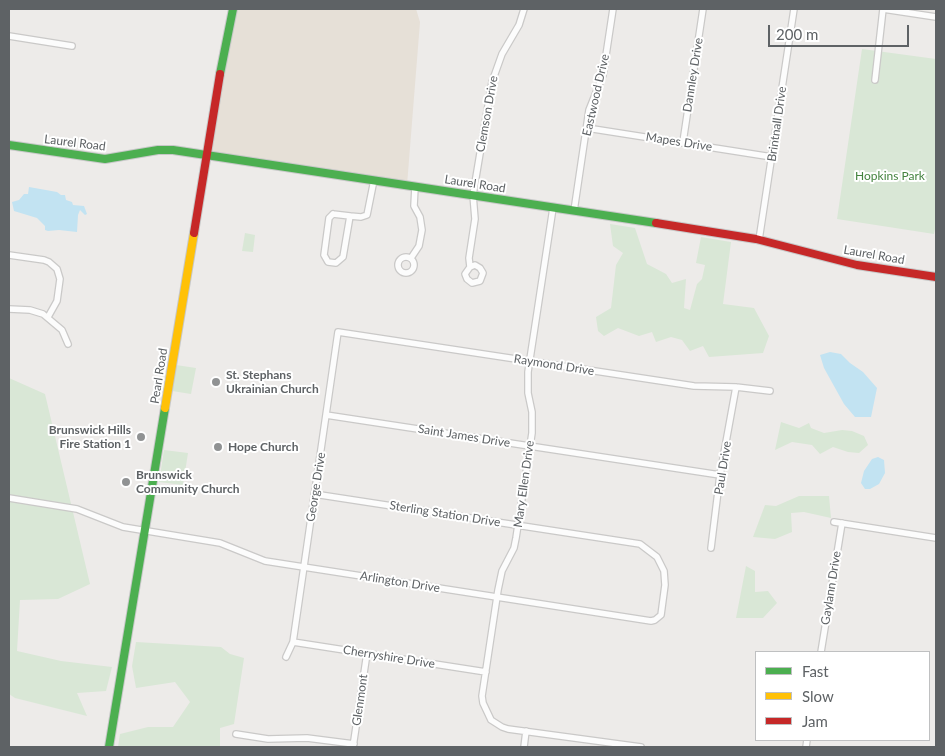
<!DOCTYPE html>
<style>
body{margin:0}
#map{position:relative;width:945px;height:756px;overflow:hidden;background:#edebe9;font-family:Lato,sans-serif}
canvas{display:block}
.frame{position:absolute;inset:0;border:10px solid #5e6265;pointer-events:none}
.legend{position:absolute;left:755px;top:651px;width:175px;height:90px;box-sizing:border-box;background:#fff;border:1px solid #bfc0c1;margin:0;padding:6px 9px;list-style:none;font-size:15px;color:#5e6265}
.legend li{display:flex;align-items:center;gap:10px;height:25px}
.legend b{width:25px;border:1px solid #bfc0c1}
.scale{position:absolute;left:768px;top:25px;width:141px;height:22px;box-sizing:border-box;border:2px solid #5e6265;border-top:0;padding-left:6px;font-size:15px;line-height:18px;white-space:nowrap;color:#5e6265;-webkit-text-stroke:4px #fff;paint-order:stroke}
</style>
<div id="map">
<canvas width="945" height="756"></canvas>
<div class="frame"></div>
<ul class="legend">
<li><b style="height:6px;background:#4caf50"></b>Fast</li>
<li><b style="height:6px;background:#ffc107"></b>Slow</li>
<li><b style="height:6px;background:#c62828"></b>Jam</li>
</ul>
<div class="scale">200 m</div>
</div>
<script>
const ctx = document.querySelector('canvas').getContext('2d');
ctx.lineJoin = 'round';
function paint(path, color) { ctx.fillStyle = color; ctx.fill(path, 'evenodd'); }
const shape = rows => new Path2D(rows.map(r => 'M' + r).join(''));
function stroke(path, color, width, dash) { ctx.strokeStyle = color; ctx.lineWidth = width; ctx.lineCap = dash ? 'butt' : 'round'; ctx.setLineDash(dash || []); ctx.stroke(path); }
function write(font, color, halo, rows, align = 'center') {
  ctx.font = font + ' Lato,sans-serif'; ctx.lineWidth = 4; ctx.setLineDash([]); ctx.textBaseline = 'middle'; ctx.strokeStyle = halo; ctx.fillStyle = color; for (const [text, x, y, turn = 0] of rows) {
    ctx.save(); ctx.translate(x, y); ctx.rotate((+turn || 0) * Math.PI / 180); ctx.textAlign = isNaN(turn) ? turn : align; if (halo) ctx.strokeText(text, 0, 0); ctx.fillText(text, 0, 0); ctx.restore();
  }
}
paint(shape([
 [233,9,416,9,420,22,407,185,207,154]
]), '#e6e0d7');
paint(shape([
 [862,49,936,59,936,224,934,234,837,219],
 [610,224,635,228,647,264,666,274,672,283,686,279,684,308,690,310,697,284,702,279,705,265,696,263,701,237,731,242,723,304,754,308,769,336,763,353,709,357,703,346,690,351,682,340,671,337,656,342,652,332,639,336,618,328,604,336,598,331,596,317,611,308,616,265,623,253,613,246],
 [245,233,255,235,253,252,242,251],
 [176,365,196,368,191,394,172,391],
 [9,378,45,394,90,584,58,599,20,600,17,651,61,661,112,667,106,691,77,693,87,716,15,698,9,694],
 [781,422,799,428,809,423,811,428,824,433,842,430,852,431,864,436,868,445,859,453,848,452,833,447,820,454,812,445,792,442,775,450],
 [164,450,188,453,183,485,159,482],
 [799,496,829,496,831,518,804,512,791,513,792,532,775,539,753,537,765,505,776,506],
 [746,566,755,571,755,592,768,591,777,603,763,618,736,618],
 [136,642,221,647,230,654,244,658,234,724,220,728,220,747,118,747,120,734,148,727,173,727,190,702,175,682,136,688,132,666]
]), '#d9e7d6');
paint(shape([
 [29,187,57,192,61,195,65,195,66,200,72,202,73,205,84,206,87,214,85,215,80,210,78,215,77,232,59,230,48,231,45,230,45,226,37,218,14,211,12,202,19,200,24,194,28,194],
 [830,352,841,354,850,363,863,372,877,388,871,417,855,417,844,404,824,368,820,355],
 [878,457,884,460,885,473,879,484,870,489,865,489,861,483,864,471,872,459]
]), '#c2e3f2');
const street = shape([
 [883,9,936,17],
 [9,36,72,46],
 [875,80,883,9],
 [587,128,772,157],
 [683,142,703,9],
 [553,208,528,372,528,393,532,412,532,433,516,538,514,548,502,571,498,590,482,696,483,703,491,720,502,727,508,729,641,747],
 [574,211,589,110,603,75,613,9],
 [333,214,350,216,343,257,336,263,328,262,324,255,329,218,333,214],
 [350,216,361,217,367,215,374,180],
 [759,240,794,9],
 [9,255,44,260,49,262,57,269,60,279,57,301,48,317],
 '398 265a8 8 0 1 1 16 0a8 8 0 1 1-16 0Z',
 [411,258,419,246,422,230,420,217,414,206,415,187],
 [470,267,475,265,480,268,483,273,480,281,472,283,467,279,465,274,470,267,469,258,475,219,473,195,492,82,502,54,519,25,524,9],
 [9,309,30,310,43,314,62,330,68,344],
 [326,415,720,475],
 [9,498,77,509,123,527,220,543,265,561,651,621,655,620,661,615,665,585,664,571,657,557,640,544,314,494],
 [834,522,936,538],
 [711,548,720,475,736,387],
 [293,642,486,672],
 [821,652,842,523],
 [286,657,293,642,338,332,694,386,736,387,770,391],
 [236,734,268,739,307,738,354,744],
 [353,747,367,653],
 [524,747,526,731],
 [806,747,807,740]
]);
const fast = shape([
 [220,74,233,9],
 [9,145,105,159,158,150,173,150,656,223],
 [109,747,165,408]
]);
const slow = shape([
 [165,408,194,233]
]);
const jam = shape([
 [656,223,756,239,857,265,936,277],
 [194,233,220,74]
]);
stroke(street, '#cac9c8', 8);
stroke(fast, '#c7c8c8', 10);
stroke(slow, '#c7c8c8', 10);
stroke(jam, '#c7c8c8', 10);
stroke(street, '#fcfcfc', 5.5);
stroke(fast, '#4caf50', 8);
stroke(slow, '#ffc107', 8);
stroke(jam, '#c62828', 8);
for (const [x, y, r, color] of [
 [216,382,5,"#909293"],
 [141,437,5,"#909293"],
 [218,447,5,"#909293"],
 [126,482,5,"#909293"]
]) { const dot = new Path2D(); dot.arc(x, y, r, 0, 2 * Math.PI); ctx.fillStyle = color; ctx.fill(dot); stroke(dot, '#fff', 2); }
write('12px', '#5e6265', '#fff', [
 ["Dannley Drive",693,75,-81],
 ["Eastwood Drive",596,95,-77],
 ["Clemson Drive",487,114,-80],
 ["Brintnall Drive",777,124,-82],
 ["Mapes Drive",679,142,9],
 ["Laurel Road",75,143,7],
 ["Laurel Road",475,184,9],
 ["Laurel Road",874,255,10],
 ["Raymond Drive",554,365,9],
 ["Pearl Road",159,376,-81],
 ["Saint James Drive",464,436,9],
 ["Paul Drive",723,468,-81],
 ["Mary Ellen Drive",524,484,-82],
 ["George Drive",316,487,-81],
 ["Sterling Station Drive",445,514,9],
 ["Arlington Drive",400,582,9],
 ["Gaylann Drive",831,588,-81],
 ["Cherryshire Drive",389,657,9],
 ["Glenmont",360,700,-82]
]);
write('12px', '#44833f', '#fff', [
 ["Hopkins Park",890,176]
]);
write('bold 12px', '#5e6265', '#fff', [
 ["St. Stephans",226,375],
 ["Ukrainian Church",226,389],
 ["Brunswick Hills",131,430,"right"],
 ["Fire Station 1",131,444,"right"],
 ["Hope Church",228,447],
 ["Brunswick",136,475],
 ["Community Church",136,489]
], 'left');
</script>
